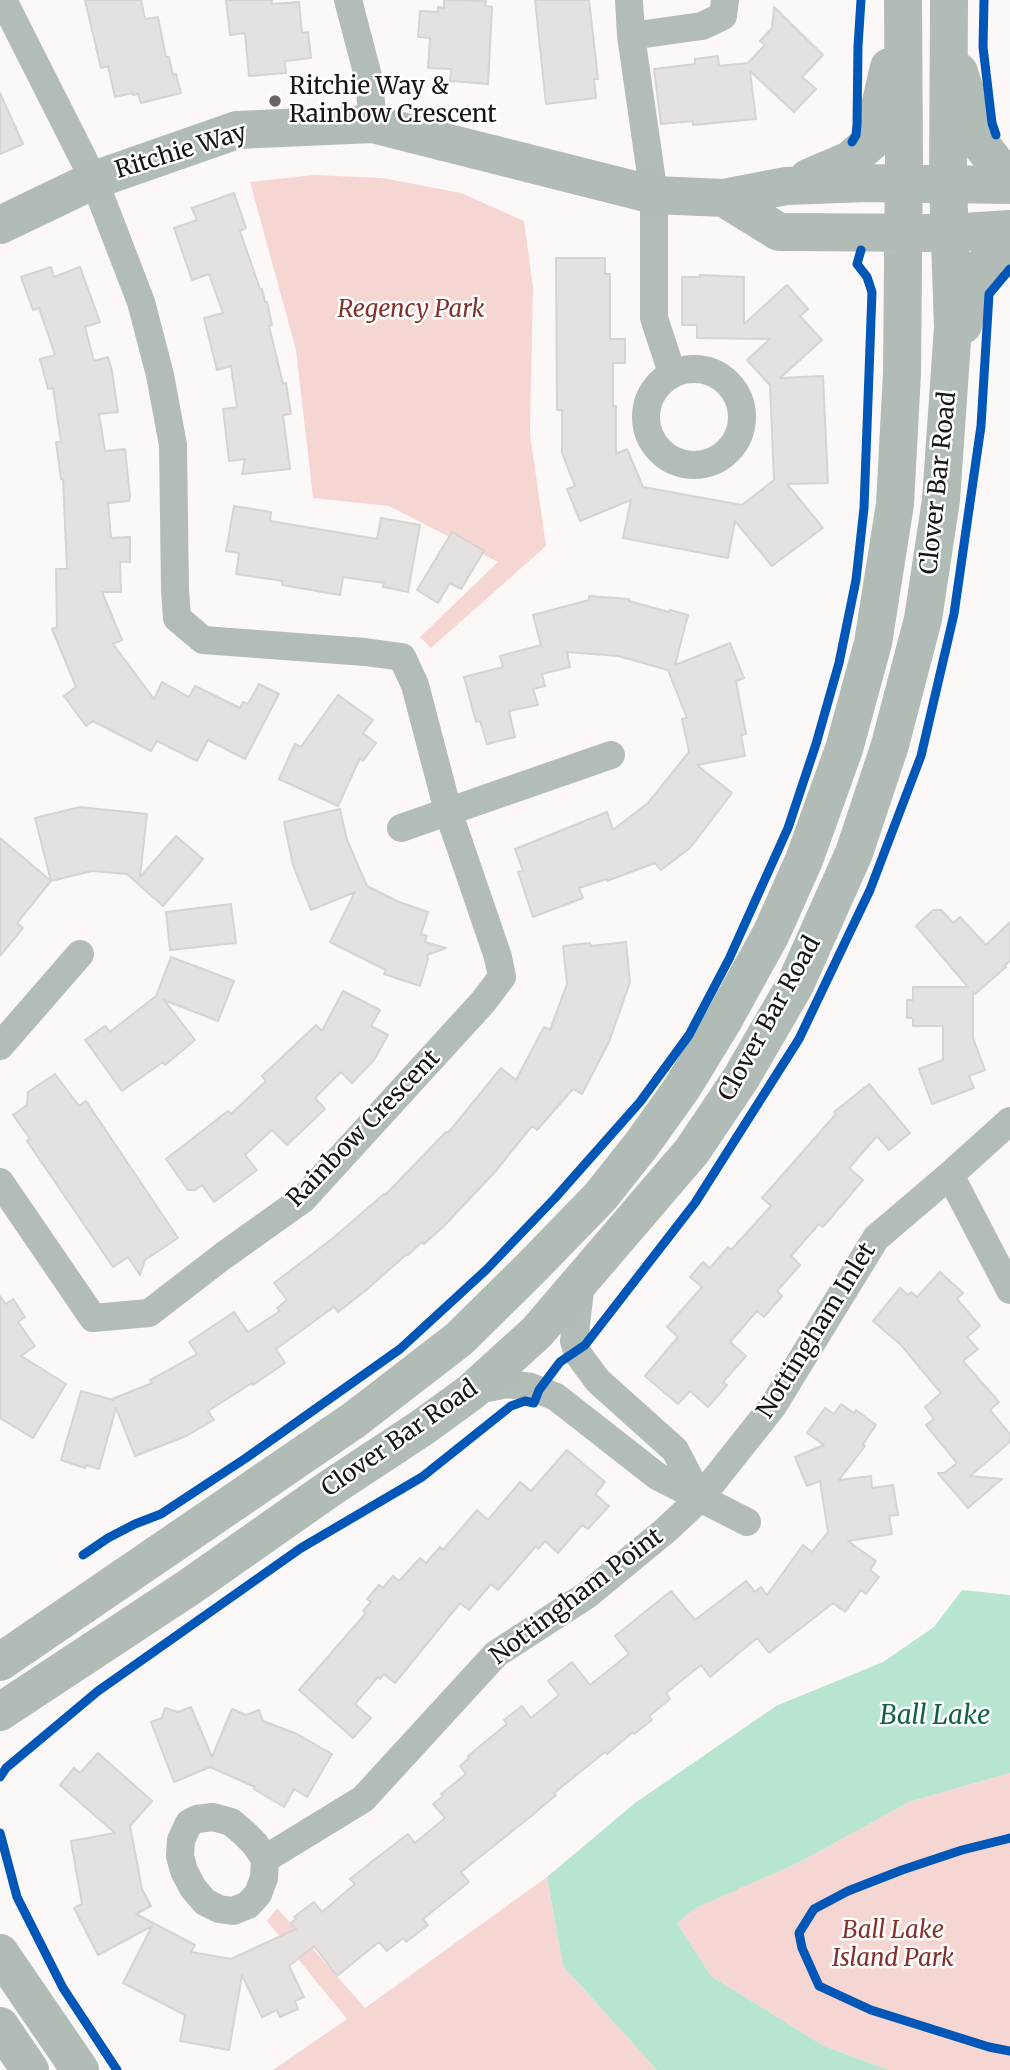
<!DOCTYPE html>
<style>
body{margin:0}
canvas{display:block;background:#fdf8f8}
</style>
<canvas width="1010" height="2070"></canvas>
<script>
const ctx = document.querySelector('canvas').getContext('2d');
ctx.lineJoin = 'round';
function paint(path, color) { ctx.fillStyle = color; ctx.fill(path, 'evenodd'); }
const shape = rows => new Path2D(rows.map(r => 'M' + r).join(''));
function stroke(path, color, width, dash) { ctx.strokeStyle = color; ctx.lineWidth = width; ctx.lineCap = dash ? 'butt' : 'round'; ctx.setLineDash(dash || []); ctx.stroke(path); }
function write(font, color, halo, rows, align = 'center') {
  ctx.font = font + ' Merriweather,serif'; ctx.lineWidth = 5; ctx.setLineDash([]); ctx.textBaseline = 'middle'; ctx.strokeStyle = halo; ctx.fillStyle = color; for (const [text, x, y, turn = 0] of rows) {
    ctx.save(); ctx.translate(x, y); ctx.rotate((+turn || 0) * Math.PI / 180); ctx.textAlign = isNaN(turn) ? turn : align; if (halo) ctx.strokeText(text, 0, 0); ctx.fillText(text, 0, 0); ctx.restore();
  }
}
paint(shape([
 [314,175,382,178,461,193,524,221,533,288,530,434,546,546,431,648,420,637,498,562,389,506,313,498,296,350,250,182],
 [1010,1773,1010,2070,889,2070,824,2046,711,1976,677,1923,696,1908,800,1862,909,1802],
 [547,1877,563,1966,657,2070,273,2070,347,2019,267,1921,277,1908,365,2008]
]), '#f6d6d2');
paint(shape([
 [962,1590,1010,1595,1010,1773,909,1802,800,1862,696,1908,677,1923,711,1976,824,2046,889,2070,657,2070,563,1966,547,1877,635,1803,776,1706,883,1662,934,1627]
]), '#b8e5cf');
const building = shape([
 [85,0,141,0,145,19,158,17,166,57,169,57,173,75,176,74,181,93,141,103,138,94,133,95,133,93,115,97,108,66,101,68,85,0],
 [226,0,272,0,272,4,299,2,302,33,308,32,311,58,285,61,286,73,249,76,245,33,230,35,226,0],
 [444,0,486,1,485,6,492,7,488,84,450,81,451,69,428,68,430,38,418,37,420,11,438,12,438,7,444,8,444,0],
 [535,0,589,0,598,79,594,79,596,98,546,104,535,0],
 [774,7,823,55,802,77,816,89,794,112,750,71,756,119,693,125,693,121,661,124,654,69,695,64,695,59,718,56,719,66,748,63,765,45,760,41,772,28,774,7],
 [0,93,23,144,0,154,0,93],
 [234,193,246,228,240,231,260,289,262,289,265,302,267,302,272,325,269,326,283,384,286,383,291,414,283,415,290,469,242,474,245,459,229,461,223,409,237,407,231,366,217,370,204,318,223,313,209,274,192,280,174,228,197,220,192,208,234,193],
 [556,258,605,258,605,274,610,274,610,339,625,339,625,363,613,363,613,406,616,406,616,454,627,449,643,487,742,505,774,480,770,385,747,360,770,339,697,338,697,325,682,325,682,277,700,277,700,275,744,277,744,324,787,285,808,309,800,316,822,340,780,378,823,376,828,483,787,484,823,528,772,566,735,521,728,558,623,538,631,500,580,521,567,489,575,486,562,453,562,410,557,410,556,258],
 [51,267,54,277,80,267,100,322,85,327,94,361,108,357,112,371,118,412,99,414,105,451,125,449,130,496,129,501,108,503,111,538,130,537,130,562,120,562,121,592,102,592,122,640,113,644,154,699,162,682,189,697,195,686,240,708,243,702,248,704,259,684,279,694,245,759,208,740,197,761,157,741,151,751,93,721,86,726,64,696,76,687,52,629,57,627,56,569,67,569,63,479,61,479,56,442,61,442,53,388,48,389,40,359,55,355,39,308,33,310,21,277,51,267],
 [234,506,271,512,270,521,377,539,381,518,420,525,408,592,383,587,384,583,343,577,340,595,282,585,283,581,236,574,239,553,226,551,234,506],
 [452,532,484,551,461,589,450,583,438,603,417,590,452,532],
 [589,596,629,599,629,601,669,612,670,610,688,615,675,665,730,643,744,678,736,681,746,734,741,735,745,756,697,765,732,793,690,848,661,870,655,863,607,881,607,879,579,888,583,898,533,917,518,872,523,871,515,849,607,812,613,830,648,803,689,752,682,719,687,718,668,670,618,656,567,652,570,667,542,674,545,686,533,689,538,705,509,711,515,737,487,744,480,721,476,722,464,677,503,667,500,656,541,645,533,615,589,600,589,596],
 [338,695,373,720,363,733,376,743,363,761,360,758,338,806,279,779,295,744,301,747,338,695],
 [80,807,147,814,140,877,176,836,203,859,163,906,127,874,92,871,51,881,17,923,23,928,0,956,0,838,51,881,35,818,80,807],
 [340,809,347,840,367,886,399,902,428,912,421,934,427,936,425,942,446,948,427,955,428,959,420,986,384,974,386,970,330,942,355,892,311,910,293,865,284,822,340,809],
 [231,904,236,943,170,950,166,912,231,904],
 [933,910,941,910,953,923,960,917,986,945,1010,922,1010,961,1004,966,1006,967,975,994,973,992,973,1038,985,1070,969,1076,974,1088,932,1104,919,1069,943,1060,943,1026,913,1026,913,1018,907,1018,907,1000,913,1000,913,987,968,987,916,926,933,910],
 [626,942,630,982,609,1042,582,1094,573,1089,537,1130,532,1126,494,1173,444,1226,424,1244,422,1242,408,1255,407,1254,365,1291,338,1312,334,1307,276,1349,285,1363,253,1385,252,1383,208,1411,214,1420,186,1436,135,1456,116,1408,99,1469,86,1465,85,1468,61,1460,81,1391,113,1400,112,1399,152,1383,150,1380,197,1354,189,1342,234,1312,248,1332,280,1311,277,1308,287,1300,274,1283,332,1239,384,1194,385,1195,446,1132,448,1133,501,1068,516,1080,544,1027,550,1030,567,984,563,946,590,943,591,946,626,942],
 [171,957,234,981,218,1021,164,1000,195,1040,165,1065,163,1062,122,1091,85,1040,105,1026,110,1032,156,996,171,957],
 [343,991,380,1010,371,1026,388,1035,374,1060,352,1083,341,1072,315,1098,325,1109,287,1145,272,1130,245,1155,257,1170,214,1202,202,1185,195,1190,188,1190,166,1159,228,1111,231,1114,266,1081,262,1076,316,1025,322,1031,343,991],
 [55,1074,79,1106,86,1101,178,1238,145,1260,140,1275,128,1257,113,1267,27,1141,30,1139,13,1115,27,1105,28,1092,55,1074],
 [869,1084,910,1133,889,1150,877,1136,849,1168,863,1180,823,1227,819,1224,791,1256,800,1265,777,1291,782,1296,764,1317,757,1311,730,1342,746,1356,723,1382,727,1385,708,1407,690,1391,678,1404,645,1376,678,1337,667,1327,702,1287,690,1277,703,1262,710,1268,728,1247,731,1250,771,1206,762,1198,836,1114,834,1112,869,1084],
 [940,1272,963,1293,957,1299,980,1326,967,1337,978,1349,963,1361,999,1402,990,1410,1010,1434,1010,1442,970,1476,1002,1479,968,1508,938,1473,944,1473,957,1463,926,1425,934,1419,925,1407,941,1393,901,1345,873,1321,900,1288,908,1295,911,1292,917,1297,940,1272],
 [0,1296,6,1304,13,1299,25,1317,18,1322,35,1346,21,1356,66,1384,33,1438,0,1418,0,1296],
 [841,1404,854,1413,856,1410,876,1425,863,1444,865,1446,839,1480,871,1476,872,1488,893,1485,898,1515,889,1516,892,1534,848,1541,876,1561,870,1570,879,1577,866,1594,861,1590,845,1612,833,1603,769,1653,757,1638,710,1677,701,1665,666,1693,670,1699,649,1716,652,1720,634,1734,633,1732,607,1754,605,1752,554,1793,556,1795,530,1817,461,1872,469,1882,423,1919,428,1925,406,1942,403,1938,387,1951,379,1942,337,1976,314,1946,289,1966,304,1997,295,2001,298,2009,280,2017,277,2010,262,2017,242,1975,229,2050,180,2041,185,2015,123,1983,152,1926,98,1955,74,1908,82,1904,71,1841,115,1833,60,1785,74,1768,80,1773,98,1753,152,1801,130,1826,142,1889,151,1906,136,1914,195,1945,191,1952,231,1959,296,1929,291,1923,296,1919,294,1917,314,1902,322,1912,355,1884,350,1879,370,1863,408,1834,415,1843,445,1818,433,1804,443,1796,441,1794,466,1774,460,1766,469,1758,468,1756,507,1724,504,1720,522,1706,531,1718,559,1695,548,1681,572,1662,590,1685,629,1654,615,1636,671,1591,695,1620,746,1581,755,1592,761,1587,767,1595,803,1545,812,1552,828,1532,820,1481,807,1486,795,1457,824,1445,807,1433,825,1408,834,1414,841,1404],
 [567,1450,605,1482,595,1494,609,1506,588,1529,582,1525,558,1553,545,1541,538,1549,536,1546,498,1590,491,1584,469,1610,460,1603,395,1683,384,1674,380,1679,378,1677,355,1704,371,1718,353,1738,299,1690,366,1613,363,1611,371,1602,367,1599,379,1585,383,1588,393,1576,399,1581,420,1558,426,1563,440,1547,443,1550,477,1510,488,1520,520,1482,531,1491,567,1450],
 [191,1707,212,1757,232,1709,246,1715,259,1710,263,1721,297,1734,332,1754,307,1797,294,1789,284,1807,254,1789,255,1787,210,1767,174,1782,151,1722,162,1718,165,1708,178,1712,191,1707]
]);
paint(building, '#e5e1e1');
stroke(building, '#d7d3d3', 2);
stroke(shape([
 [348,0,369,80,373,124],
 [629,0,631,36,654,195,654,318,672,373],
 [631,36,702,26,723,16,725,0],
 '646 417a48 48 0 1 1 96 0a48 48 0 1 1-96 0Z',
 [401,828,611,755],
 [0,1046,80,954],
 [950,1175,1010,1290],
 [0,1182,93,1318,149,1313,223,1256,303,1199,483,1002,502,977,498,957,448,811,415,685,402,657,365,652,203,640,177,618,175,590,173,445,160,375,141,302,94,180,3,0],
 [581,1282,574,1341,578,1354,598,1381,675,1450,700,1498],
 [473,1391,507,1384,531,1387,544,1392,556,1397,657,1476,747,1522],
 [265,1859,255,1844,244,1833,231,1822,213,1817,197,1819,189,1823,181,1840,180,1856,184,1871,193,1888,205,1902,219,1909,233,1911,248,1905,258,1894,264,1878,265,1859,363,1799,496,1654,587,1595,666,1530,700,1498,773,1406,876,1238,950,1175,1010,1121]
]), '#b2bdb7', 28);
stroke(shape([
 [959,72,983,147,1000,169,1010,173],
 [808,178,850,160,872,141,889,67],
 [724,198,779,232,949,233,1010,229],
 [0,225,94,180,237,130,373,124,654,195,724,198,786,186,868,183,1010,185],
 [963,325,970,289,984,265,1010,249],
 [0,1662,354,1420,459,1339,531,1268,600,1197,642,1144,682,1088,723,1021,771,934,804,860,844,749,873,643,895,504,902,373,904,156,903,0],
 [0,1712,188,1588,329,1489,423,1427,471,1392,537,1332,692,1151,741,1078,795,985,854,853,890,745,923,619,941,500,953,327,948,184,949,0],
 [0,1953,80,2070],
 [0,2026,30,2070]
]), '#b0bcb5', 38);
stroke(shape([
 [984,0,983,47,992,123,996,135],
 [852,142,856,135,857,125,858,46,861,0],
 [83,1555,108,1538,135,1524,161,1514,246,1458,400,1349,486,1270,555,1198,640,1102,689,1035,729,959,788,828,816,744,839,663,856,580,864,508,872,292,867,277,857,264,861,250],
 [0,1777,6,1768,98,1691,301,1548,422,1477,511,1406,525,1401,534,1403,539,1390,560,1362,585,1345,592,1336,695,1203,799,1039,870,890,921,756,954,614,981,426,989,294,1010,269],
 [0,1833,17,1897,63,1988,117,2070],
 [1010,1838,962,1850,902,1870,848,1891,814,1909,799,1933,802,1948,819,1986,871,2010,989,2047,1010,2051]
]), '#0057b8', 9);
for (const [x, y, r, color] of [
 [275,101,7,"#686464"]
]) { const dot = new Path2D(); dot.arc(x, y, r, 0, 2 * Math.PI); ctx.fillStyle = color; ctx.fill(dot); stroke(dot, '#fff', 2.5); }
write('24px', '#181515', '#fff', [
 ["Ritchie Way &",289,87],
 ["Rainbow Crescent",289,115]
], 'left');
write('24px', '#181515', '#fff', [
 ["Ritchie Way",181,152,-17],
 ["Clover Bar Road",939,483,-84],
 ["Clover Bar Road",770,1019,-61],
 ["Rainbow Crescent",364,1129,-46],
 ["Nottingham Inlet",817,1331,-58],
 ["Clover Bar Road",400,1439,-35],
 ["Nottingham Point",577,1597,-37]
]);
write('italic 24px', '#82322c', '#fff', [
 ["Regency Park",411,310],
 ["Ball Lake",893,1931],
 ["Island Park",893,1959]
]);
write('italic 26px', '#116244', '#fff', [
 ["Ball Lake",935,1717]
]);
</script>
